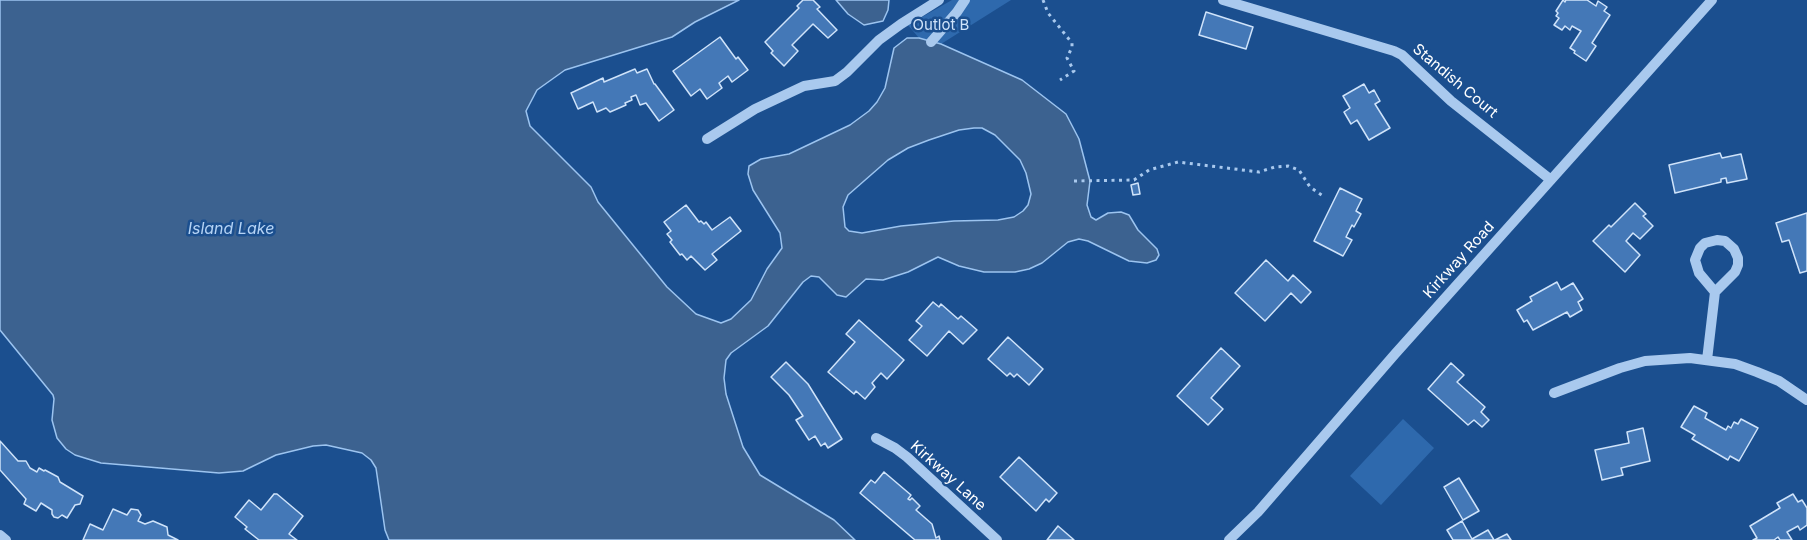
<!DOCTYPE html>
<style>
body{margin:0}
canvas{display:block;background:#1b4f8f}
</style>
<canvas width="1807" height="540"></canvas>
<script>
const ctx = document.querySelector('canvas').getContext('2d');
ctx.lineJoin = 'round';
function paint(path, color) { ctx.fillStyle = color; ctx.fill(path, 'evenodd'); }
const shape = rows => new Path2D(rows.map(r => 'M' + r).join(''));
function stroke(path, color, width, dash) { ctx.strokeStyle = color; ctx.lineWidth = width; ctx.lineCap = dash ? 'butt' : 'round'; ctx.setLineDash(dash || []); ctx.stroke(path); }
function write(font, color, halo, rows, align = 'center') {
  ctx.font = font + ' Inter,sans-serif'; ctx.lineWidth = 5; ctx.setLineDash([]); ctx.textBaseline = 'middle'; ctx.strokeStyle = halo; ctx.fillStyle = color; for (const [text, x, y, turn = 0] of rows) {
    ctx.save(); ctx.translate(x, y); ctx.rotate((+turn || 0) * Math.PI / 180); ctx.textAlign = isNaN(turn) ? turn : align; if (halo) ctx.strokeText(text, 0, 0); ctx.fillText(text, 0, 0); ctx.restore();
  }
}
paint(shape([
 [952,0,1011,0,941,44,919,38,908,25],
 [1403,419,1434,448,1381,505,1350,476]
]), '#2e69ad');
const water = shape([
 [0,0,739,0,695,22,672,37,565,70,537,90,526,111,530,126,591,187,598,202,667,287,696,314,721,323,731,319,751,300,767,269,782,248,780,233,753,190,748,174,749,166,761,159,789,154,850,125,869,111,877,102,885,88,894,48,907,38,919,38,941,44,1022,80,1066,114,1079,139,1090,181,1087,205,1091,217,1096,220,1108,213,1121,212,1129,215,1138,230,1157,249,1159,255,1156,260,1147,263,1129,261,1088,241,1079,239,1068,242,1042,263,1029,269,1015,272,984,272,959,266,938,257,908,272,883,280,866,279,846,297,837,295,819,277,811,276,803,282,768,326,731,353,726,360,724,378,726,394,743,447,760,475,834,520,855,540,389,540,385,530,376,468,371,460,362,453,326,445,313,446,276,455,243,471,219,473,101,463,75,455,66,449,57,438,52,420,54,399,53,395,0,330,0,0],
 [974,128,982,128,995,135,1020,160,1026,173,1031,194,1028,205,1023,211,1014,217,998,220,954,221,901,226,862,233,849,231,845,227,843,207,848,195,888,160,908,148,929,140,959,130,974,128],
 [836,0,889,0,888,10,883,21,864,25,848,14,836,0]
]);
paint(water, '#3c6290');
stroke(water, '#9cc4f0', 1.5);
const building = shape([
 [803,0,813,0,820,7,817,9,837,30,828,38,813,24,792,45,798,51,784,66,771,53,773,51,765,42,799,8,797,6,803,0],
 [1563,0,1565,2,1566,0,1587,0,1596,6,1598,1,1607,7,1604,11,1610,15,1592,43,1596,46,1586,61,1574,53,1575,51,1570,48,1581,31,1572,26,1570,30,1565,26,1562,30,1554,25,1559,18,1556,16,1558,13,1556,11,1563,0],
 [1206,12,1253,27,1246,49,1199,35,1206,12],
 [720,37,736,59,738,57,748,70,732,82,728,76,719,83,722,88,707,99,700,89,691,96,673,71,720,37],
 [635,69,637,73,647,69,654,84,655,84,674,110,659,121,646,103,640,105,636,95,631,97,632,100,625,103,626,105,610,112,606,108,597,112,593,102,578,109,571,93,603,78,604,82,635,69],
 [1364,84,1369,93,1374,90,1380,101,1375,104,1390,128,1369,140,1357,120,1351,124,1344,112,1350,108,1343,96,1364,84],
 [1720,153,1722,158,1741,154,1747,179,1727,183,1726,178,1721,179,1721,182,1675,193,1669,165,1720,153],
 [1138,183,1140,194,1133,195,1131,185,1138,183],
 [1340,188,1362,199,1356,211,1361,214,1354,227,1352,225,1346,237,1352,240,1343,256,1314,241,1340,188],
 [1635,203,1646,214,1643,216,1653,226,1640,239,1633,233,1626,241,1640,255,1625,272,1593,241,1609,225,1611,227,1635,203],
 [686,205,699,222,701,221,704,224,706,222,712,230,730,217,741,231,712,254,717,260,705,270,691,256,687,260,682,254,680,255,670,242,672,240,667,234,671,231,664,222,686,205],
 [1807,213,1807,271,1800,273,1789,240,1782,242,1776,223,1807,213],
 [1266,260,1288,281,1293,275,1311,292,1301,303,1291,293,1265,321,1235,293,1266,260],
 [1557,282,1561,290,1573,283,1583,299,1578,302,1582,310,1570,317,1567,312,1533,330,1527,320,1524,322,1517,310,1532,301,1530,297,1557,282],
 [933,302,939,307,941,304,958,319,961,316,977,330,963,344,949,331,927,356,909,340,922,326,916,321,933,302],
 [859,320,904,360,887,379,881,373,872,383,875,387,865,399,856,391,854,394,828,372,855,342,846,334,859,320],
 [1008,337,1043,369,1029,385,1017,374,1014,377,1010,373,1007,376,988,359,1008,337],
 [1221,348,1240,366,1211,398,1223,409,1208,425,1177,396,1221,348],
 [786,362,808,384,842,439,828,448,825,443,821,446,815,436,809,440,796,420,803,416,789,395,771,377,786,362],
 [1451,363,1464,375,1457,382,1485,407,1481,412,1489,420,1482,427,1474,420,1468,425,1428,389,1451,363],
 [1694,406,1707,413,1705,418,1726,430,1728,426,1731,428,1734,422,1738,424,1741,419,1758,428,1739,461,1730,456,1728,460,1692,439,1695,435,1681,427,1694,406],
 [1643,428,1650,461,1621,468,1623,475,1602,480,1595,450,1629,443,1627,432,1643,428],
 [0,441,18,461,26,461,30,468,37,472,39,468,44,471,45,470,58,477,60,482,83,496,80,504,75,505,67,518,62,515,58,518,54,517,52,514,52,510,41,503,36,511,24,504,26,499,0,470,0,441],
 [1019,457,1057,493,1049,502,1046,499,1036,511,1000,477,1019,457],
 [884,472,911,495,908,499,910,500,912,498,920,506,916,510,932,524,936,538,939,536,940,540,915,540,860,493,871,480,875,483,884,472],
 [1459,478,1479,511,1463,520,1444,487,1459,478],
 [274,494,277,494,303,516,289,534,297,540,259,540,245,529,247,527,235,517,249,500,261,510,274,494],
 [1793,494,1798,502,1802,500,1807,508,1807,525,1800,530,1798,526,1787,532,1792,540,1780,540,1778,537,1774,540,1753,540,1757,538,1750,526,1780,508,1777,503,1793,494],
 [113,509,127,515,131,509,138,510,141,515,138,521,145,524,153,521,167,527,168,535,178,540,83,540,90,524,103,530,113,509],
 [1462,521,1472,539,1488,530,1494,540,1453,540,1447,530,1462,521],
 [1058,526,1073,539,1074,540,1047,540,1058,526],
 [1507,534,1511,540,1495,540,1507,534]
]);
paint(building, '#4478b7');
stroke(building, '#cfe3fa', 1.5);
stroke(shape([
 [1043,0,1048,13,1072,43,1072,47,1067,58,1074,71,1060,80],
 [1074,181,1134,180,1149,170,1178,162,1259,172,1275,167,1288,166,1299,170,1310,187,1323,196]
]), '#a9c9ee', 3, [3, 4.5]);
stroke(shape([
 [1223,0,1394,51,1402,55,1451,101,1551,180],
 [931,42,957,12,965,0],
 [707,139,755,109,804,86,835,81,847,72,879,40,901,24,939,0],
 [1707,360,1715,292,1735,272,1738,265,1738,258,1734,249,1725,241,1717,240,1705,243,1700,248,1695,260,1699,273,1715,292],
 [1554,393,1620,368,1645,361,1690,358,1735,364,1757,372,1779,381,1807,400],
 [876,438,895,448,907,457,997,540],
 [0,535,6,540],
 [1229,540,1258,512,1395,354,1712,0]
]), '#a9c9ee', 10);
write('15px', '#cfe3fa', '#1b4f8f', [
 ["Outlot B",941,25]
]);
write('15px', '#fff', '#1b4f8f', [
 ["Standish Court",1455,81,40],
 ["Kirkway Road",1459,260,-48],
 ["Kirkway Lane",948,476,42]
]);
write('italic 16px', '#b5d3f5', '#1b4f8f', [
 ["Island Lake",231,229]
]);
</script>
